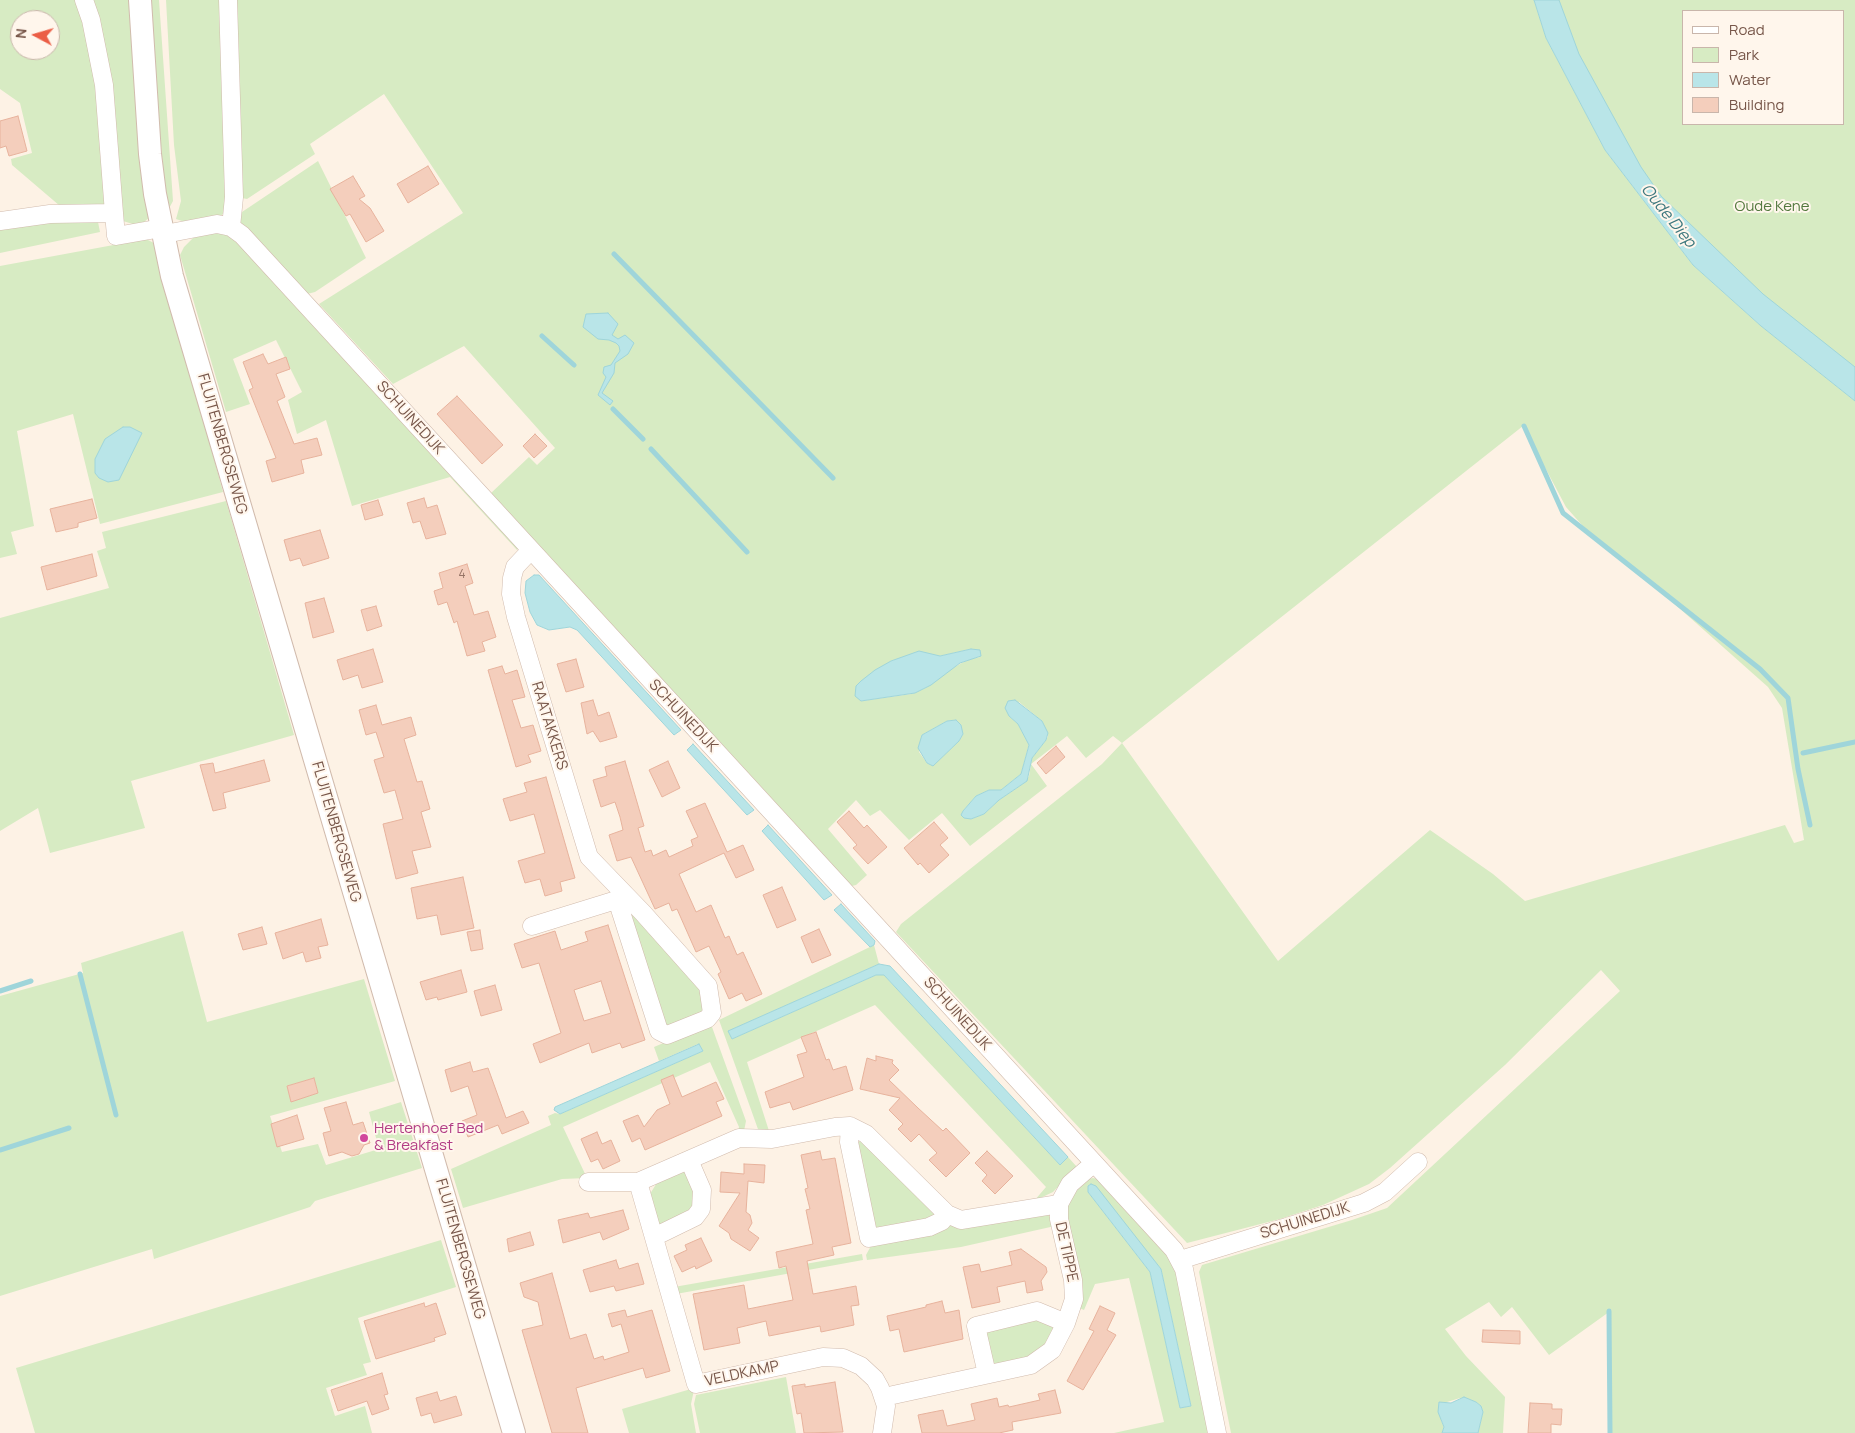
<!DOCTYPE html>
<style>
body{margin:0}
#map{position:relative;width:1855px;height:1433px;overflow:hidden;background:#fdf2e5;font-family:Manrope,sans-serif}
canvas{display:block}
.legend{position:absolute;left:1682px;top:10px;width:162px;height:115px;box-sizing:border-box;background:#fff6ec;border:1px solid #c9b6ab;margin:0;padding:6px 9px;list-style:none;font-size:15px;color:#775649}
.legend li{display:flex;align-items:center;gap:10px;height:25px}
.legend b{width:25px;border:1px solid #c9b6ab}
.north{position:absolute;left:10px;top:10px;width:50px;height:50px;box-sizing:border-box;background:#fff6ec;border:1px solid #c9b6ab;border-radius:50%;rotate:276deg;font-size:14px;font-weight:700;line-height:20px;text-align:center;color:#775649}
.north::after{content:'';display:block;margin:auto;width:18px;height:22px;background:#eb5e46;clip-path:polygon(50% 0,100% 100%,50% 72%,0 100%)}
</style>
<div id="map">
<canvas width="1855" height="1433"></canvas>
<ul class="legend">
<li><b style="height:6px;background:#fff"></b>Road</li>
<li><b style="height:14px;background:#d7ebc3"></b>Park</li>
<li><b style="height:14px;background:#b9e5e8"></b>Water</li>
<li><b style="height:14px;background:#f4cebc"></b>Building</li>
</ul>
<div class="north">N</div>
</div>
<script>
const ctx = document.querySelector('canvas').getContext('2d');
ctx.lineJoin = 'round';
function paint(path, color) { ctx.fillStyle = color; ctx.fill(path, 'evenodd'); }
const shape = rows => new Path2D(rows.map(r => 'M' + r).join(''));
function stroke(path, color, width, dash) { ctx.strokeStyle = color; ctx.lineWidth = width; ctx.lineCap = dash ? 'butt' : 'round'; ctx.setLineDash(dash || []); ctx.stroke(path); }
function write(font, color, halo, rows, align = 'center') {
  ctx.font = font + ' Manrope,sans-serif'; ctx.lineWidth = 4; ctx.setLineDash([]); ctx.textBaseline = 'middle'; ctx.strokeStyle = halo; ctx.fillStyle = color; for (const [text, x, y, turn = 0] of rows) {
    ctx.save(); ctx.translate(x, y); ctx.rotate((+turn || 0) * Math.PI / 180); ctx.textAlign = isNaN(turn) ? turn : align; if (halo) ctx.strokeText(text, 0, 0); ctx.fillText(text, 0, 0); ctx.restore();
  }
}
paint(shape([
 [0,0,79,0,93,43,106,203,103,206,60,206,12,165,11,159,32,153,20,103,0,89],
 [20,20,50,20,50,50,20,50],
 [89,0,130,0,151,216,143,223,136,225,123,221],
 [148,0,159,0,173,201,167,212],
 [166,0,224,0,227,209,220,217,185,222,176,219,181,201,174,145],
 [232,0,1534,0,1546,38,1605,150,1693,265,1761,326,1855,401,1855,1433,1610,1433,1609,1312,1549,1355,1512,1307,1501,1317,1489,1302,1445,1329,1466,1356,1505,1397,1503,1433,1478,1433,1483,1412,1481,1406,1476,1402,1460,1398,1447,1402,1441,1420,1444,1427,1442,1433,1231,1433,1199,1272,1202,1265,1352,1220,1387,1208,1620,991,1601,970,1505,1065,1390,1168,1369,1184,1323,1205,1280,1219,1187,1243,896,932,901,924,1102,764,1122,743,1113,736,1086,758,1067,736,1031,764,1047,786,970,846,942,813,909,840,880,810,870,816,856,800,828,829,867,875,856,885,847,887,767,793,490,494,529,457,537,465,555,448,464,346,393,384,319,304,463,213,384,94,310,144,315,154,247,199,237,197],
 [1523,426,1566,507,1589,533,1669,599,1768,687,1782,708,1804,840,1794,843,1785,825,1525,901,1493,874,1430,830,1278,961,1122,743],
 [971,649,980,657,969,659,949,670,925,688,911,694,861,701,891,661,903,658,940,656],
 [1019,702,1042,721,1048,736,1046,740,1032,758,1029,776,1024,783,999,800,984,814,971,819,963,811,976,796,989,790,1001,790,1021,774,1029,744,1018,724,1009,716],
 [956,720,963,734,959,741,933,765,927,763,919,752,922,735,947,721],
 [1540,0,1855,0,1855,379,1781,325,1625,163],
 [1684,11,1844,11,1844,124,1684,124],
 [318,161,366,258,315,292,303,295,239,222,239,217,242,212],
 [97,217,100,232,0,253,0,225],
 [224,232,229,234,520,544,517,550,450,477,352,506,326,420,297,434,288,400,302,392,276,340,233,359,250,404,226,412,180,255,184,247,194,237,216,233,223,234],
 [146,239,156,244,223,492,100,524,73,414,17,431,34,526,11,532,17,554,0,558,0,266],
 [226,501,294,735,131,781,145,828,50,853,38,808,0,831,0,618,109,588,97,551,106,548,102,532],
 [634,911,702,987,705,1012,668,1026,661,1020,629,913],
 [183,931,207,1022,364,979,395,1081,270,1116,282,1152,318,1144,326,1165,379,1149,369,1112,401,1102,422,1168,315,1201,310,1207,154,1259,152,1249,0,1296,0,996,83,973,81,963],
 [314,1078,318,1093,291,1101,287,1086],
 [874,945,879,964,729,1031,732,1039,876,975,884,975,1060,1165,1068,1157,1077,1167,1053,1192,1034,1201,1046,1187,875,1005,747,1062,769,1131,759,1132,719,1020],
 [706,1025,712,1027,746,1121,744,1131,738,1132,739,1127,710,1062,563,1127,587,1178,562,1179,463,1208,451,1169,551,1125,548,1116,555,1113,560,1114,703,1051,698,1044,659,1061,654,1047],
 [862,1140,935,1211,936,1218,877,1231,855,1144],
 [683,1169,698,1193,695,1209,663,1228,656,1225,650,1194,658,1181],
 [1093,1178,1103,1180,1175,1262,1212,1433,1114,1433,1164,1422,1129,1278,1095,1284,1084,1310,1077,1307,1064,1214,1068,1196,1088,1179],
 [1089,1186,1161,1269,1191,1406,1180,1408,1150,1272,1088,1192],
 [1048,1214,1055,1226,961,1247,867,1260,866,1255,872,1244,947,1223],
 [441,1240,456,1287,358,1318,371,1362,363,1364,367,1375,326,1388,335,1416,365,1406,372,1433,35,1433,16,1368],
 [862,1254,863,1260,676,1294,674,1287],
 [1037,1317,1053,1325,1054,1329,1054,1333,1039,1354,998,1366,990,1361,985,1336,987,1332],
 [786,1377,796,1433,700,1433,694,1404,696,1395],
 [691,1389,694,1390,691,1404,696,1433,629,1433,622,1409]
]), '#d7ebc3');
const water = shape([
 [1534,0,1559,0,1579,54,1641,167,1661,196,1763,294,1855,367,1855,401,1761,326,1693,265,1605,150,1546,38,1534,0],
 [608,313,618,324,612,335,618,339,625,335,634,343,628,354,615,363,614,373,602,393,613,401,610,405,598,395,606,377,603,373,604,367,611,365,620,351,619,346,616,343,609,340,598,339,583,327,586,314,608,313],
 [123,427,130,427,142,433,119,480,108,482,99,478,95,473,95,459,105,439,123,427],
 [534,575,539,575,681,730,674,735,577,630,570,627,549,630,537,625,530,612,525,593,526,581,534,575],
 [971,649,980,650,981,656,960,663,931,685,915,693,861,701,855,696,856,686,861,681,875,670,891,661,919,651,940,656,971,649],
 [1015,700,1042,721,1048,733,1046,740,1032,758,1027,781,999,800,984,814,971,819,964,818,961,815,963,811,976,796,989,790,1001,790,1021,774,1029,745,1018,724,1009,716,1005,708,1008,701,1015,700],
 [956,720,961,725,963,734,959,741,933,766,927,763,918,748,922,735,947,721,956,720],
 [693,744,754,810,747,815,687,750,693,744],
 [768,825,832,895,824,900,762,831,768,825],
 [841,904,875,941,874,945,870,947,834,910,841,904],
 [879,964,890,966,1068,1157,1060,1165,884,975,876,975,732,1039,728,1031,879,964],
 [699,1044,703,1051,560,1114,554,1110,555,1107,699,1044],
 [1091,1184,1096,1186,1161,1269,1191,1406,1180,1408,1150,1272,1088,1192,1088,1186,1091,1184],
 [1464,1397,1476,1402,1481,1406,1483,1412,1478,1433,1442,1433,1444,1427,1438,1412,1439,1402,1451,1403,1464,1397]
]);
paint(water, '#b9e5e8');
stroke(water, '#9fd5da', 1);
stroke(shape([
 [614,254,833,478],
 [542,336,574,365],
 [613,409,643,439],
 [1524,426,1563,513,1760,669,1788,698,1798,769,1810,825],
 [651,449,747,552],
 [1803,753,1855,742],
 [80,974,116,1115],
 [0,991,31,981],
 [0,1150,69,1128],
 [1609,1311,1610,1433]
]), '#9fd5da', 5);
const building = shape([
 [18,116,27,151,9,156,6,146,0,148,0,121,18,116],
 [428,166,439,184,408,203,397,184,428,166],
 [353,176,365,196,359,199,370,208,384,231,366,242,350,214,346,216,330,189,353,176],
 [263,354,268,364,286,357,290,369,276,374,285,397,277,401,294,444,317,438,322,455,301,460,304,473,272,482,266,461,276,458,249,390,253,388,243,362,263,354],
 [457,396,503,445,482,464,437,414,457,396],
 [535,434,547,446,534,458,523,446,535,434],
 [424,498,427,508,437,505,446,534,426,539,420,521,413,523,407,503,424,498],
 [92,499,97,518,78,523,78,527,56,532,50,509,92,499],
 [378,500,383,515,365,520,361,505,378,500],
 [320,530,329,558,303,566,300,558,290,561,284,540,320,530],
 [92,554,97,576,47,590,41,567,92,554],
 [467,564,473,583,465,586,474,615,488,611,496,637,482,642,485,651,467,656,457,621,454,623,447,602,438,605,434,591,443,588,439,573,467,564],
 [324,598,334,632,313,638,305,603,324,598],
 [376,606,382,626,367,631,361,610,376,606],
 [373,649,383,682,362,688,358,675,343,680,337,660,373,649],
 [576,659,584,687,566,692,557,664,576,659],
 [502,666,505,674,517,670,525,697,512,700,521,728,533,725,541,751,528,755,531,762,516,767,488,670,502,666],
 [593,700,598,716,609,712,617,737,600,742,593,731,587,734,581,703,593,700],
 [376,705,382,725,411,717,416,735,404,739,417,782,422,781,430,809,421,812,431,847,412,851,418,873,396,879,383,824,403,819,395,790,384,793,374,760,384,757,376,732,366,735,359,710,376,705],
 [1056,746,1065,757,1046,774,1037,763,1056,746],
 [264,760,270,781,223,793,226,808,213,811,200,765,213,763,215,773,264,760],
 [625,761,644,826,638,828,645,852,651,850,653,856,666,850,669,857,693,846,691,840,698,837,686,811,705,803,727,852,743,845,754,870,736,878,724,853,679,874,696,912,711,905,725,938,729,936,737,955,743,952,762,994,746,1001,742,993,729,999,718,974,721,972,709,946,696,952,677,909,672,911,669,903,655,909,631,857,617,861,609,835,623,830,620,817,615,802,601,807,593,780,607,776,605,767,625,761],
 [668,761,680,788,662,797,649,770,668,761],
 [546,777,575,878,560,882,562,891,545,896,540,879,525,883,518,861,545,853,534,814,510,821,503,799,527,792,524,783,546,777],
 [849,811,864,828,867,825,887,847,868,864,853,848,857,845,837,822,849,811],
 [934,822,948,838,940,845,949,855,929,873,920,863,918,865,904,848,934,822],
 [463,877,474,928,441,935,437,915,417,919,411,888,463,877],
 [782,887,796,920,777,928,763,895,782,887],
 [321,919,328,945,318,947,321,958,306,962,303,952,283,959,275,933,321,919],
 [608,925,645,1040,622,1048,620,1043,592,1053,589,1043,540,1063,533,1044,561,1033,539,963,522,968,514,944,555,931,561,950,588,941,585,932,608,925],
 [601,981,611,1013,584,1021,574,990,601,981],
 [262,927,267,944,243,950,238,934,262,927],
 [819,929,831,955,812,963,801,937,819,929],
 [480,930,483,949,471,951,467,932,480,930],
 [461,970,467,992,438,1000,437,997,426,1000,420,982,461,970],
 [495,985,502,1010,481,1016,474,991,495,985],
 [816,1032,826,1060,829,1059,833,1070,846,1066,853,1090,793,1110,790,1102,770,1108,765,1092,804,1077,797,1055,807,1052,801,1037,816,1032],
 [876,1056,893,1060,892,1063,899,1070,889,1080,918,1108,943,1131,946,1128,970,1153,946,1177,929,1160,937,1153,919,1134,911,1142,898,1129,903,1124,889,1110,900,1098,860,1089,867,1058,876,1061,876,1056],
 [470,1062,473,1072,488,1068,506,1118,523,1111,529,1123,502,1134,498,1125,468,1137,462,1121,477,1115,468,1086,451,1092,445,1070,470,1062],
 [673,1075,682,1097,716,1082,724,1099,716,1102,722,1116,645,1150,640,1138,632,1142,623,1121,638,1115,644,1127,657,1110,670,1104,661,1080,673,1075],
 [314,1078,318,1093,291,1102,287,1086,314,1078],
 [346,1102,353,1125,363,1122,370,1143,364,1145,359,1154,352,1156,342,1152,329,1156,323,1133,331,1131,324,1108,346,1102],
 [297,1115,304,1139,277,1147,271,1124,297,1115],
 [597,1132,602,1144,611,1140,620,1161,603,1169,598,1159,591,1162,581,1139,597,1132],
 [820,1151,822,1160,835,1158,851,1243,832,1247,834,1255,807,1261,813,1294,856,1286,859,1305,851,1306,854,1325,821,1332,820,1326,769,1336,766,1321,737,1328,740,1343,704,1350,693,1294,744,1285,748,1309,793,1300,786,1266,779,1268,776,1252,813,1244,806,1210,810,1209,805,1189,808,1188,801,1155,820,1151],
 [987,1151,1013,1176,995,1194,982,1181,987,1175,975,1163,987,1151],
 [744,1164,765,1165,764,1183,748,1181,746,1212,750,1215,752,1223,748,1230,759,1238,750,1251,731,1239,729,1233,719,1226,740,1193,720,1192,721,1172,744,1174,744,1164],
 [623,1210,629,1229,603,1240,600,1232,563,1243,558,1220,588,1213,590,1218,623,1210],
 [530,1232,534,1245,509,1252,507,1239,530,1232],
 [701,1238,712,1261,696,1269,695,1266,682,1272,674,1256,687,1250,685,1245,701,1238],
 [1021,1249,1046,1267,1047,1272,1041,1281,1043,1290,1027,1293,1025,1281,997,1287,1000,1302,972,1308,963,1267,979,1264,981,1272,1012,1265,1009,1252,1021,1249],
 [616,1260,619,1269,638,1263,644,1284,616,1291,614,1286,590,1292,583,1270,616,1260],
 [552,1273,570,1339,586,1334,594,1359,603,1356,604,1360,629,1352,621,1324,612,1327,608,1314,625,1310,627,1317,652,1310,670,1371,646,1378,643,1368,576,1388,588,1433,552,1433,522,1330,543,1325,538,1302,524,1297,520,1283,552,1273],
 [942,1301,945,1313,959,1310,963,1339,904,1352,899,1329,890,1331,887,1316,926,1307,926,1305,942,1301],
 [424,1303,425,1307,436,1303,446,1334,434,1338,435,1341,376,1359,364,1321,424,1303],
 [1100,1306,1115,1313,1107,1330,1116,1335,1083,1390,1067,1381,1094,1331,1089,1329,1100,1306],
 [1483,1330,1520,1331,1520,1344,1482,1342,1483,1330],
 [382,1373,388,1394,384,1395,389,1409,372,1415,367,1401,338,1411,331,1390,382,1373],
 [835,1382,843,1432,804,1433,801,1413,797,1414,792,1386,805,1384,805,1387,835,1382],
 [1055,1390,1061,1413,1012,1422,1013,1430,999,1433,922,1433,918,1415,943,1410,947,1426,975,1420,971,1404,997,1398,999,1407,1008,1405,1009,1407,1040,1400,1038,1394,1055,1390],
 [437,1392,440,1401,456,1396,462,1415,434,1423,431,1413,421,1416,416,1398,437,1392],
 [1530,1403,1552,1404,1552,1409,1562,1409,1561,1425,1551,1424,1551,1433,1528,1433,1530,1403]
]);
paint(building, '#f4cebc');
stroke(building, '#e7b29c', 1);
const minor = shape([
 [84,0,91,20,104,85,114,213],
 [228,0,234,197,231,227],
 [0,221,50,214,114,213,116,236,156,229,170,233,217,224,231,227,242,235,1174,1250,1184,1269,1217,1433],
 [531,550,515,567,512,578,511,594,516,617,589,857,643,913,708,986,712,1013,707,1019,667,1035,659,1031,620,909,624,895],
 [532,926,613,901,622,903],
 [850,1126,849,1142,869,1238,929,1227,942,1221,947,1214],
 [588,1182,638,1182,739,1138,772,1139,835,1127,850,1126,866,1134,947,1214,961,1220,1059,1204],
 [638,1182,696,1384,823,1357,843,1358,861,1366,875,1379,880,1388,886,1406,882,1433],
 [654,1237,695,1217,701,1209,702,1190,689,1160],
 [1180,1260,1364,1203,1385,1192,1418,1162],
 [987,1374,976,1326,1037,1311,1066,1323],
 [884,1397,1031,1365,1052,1350,1066,1323,1074,1299,1073,1280,1059,1219,1059,1204,1070,1184,1093,1164]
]);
const tertiary = shape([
 [140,0,150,154,155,194,172,276,514,1433]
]);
stroke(minor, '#d1bbad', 19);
stroke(tertiary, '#d1bbad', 24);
stroke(minor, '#fff', 18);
stroke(tertiary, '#fff', 22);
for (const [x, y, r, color] of [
 [364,1138,5,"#d1479c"]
]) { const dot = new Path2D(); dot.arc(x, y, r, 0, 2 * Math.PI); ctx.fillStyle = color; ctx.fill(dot); stroke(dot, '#fff6ec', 2); }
write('12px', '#967466', null, [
 ["4",462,575]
]);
write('15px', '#53783e', '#fff6ec', [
 ["Oude Kene",1772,207]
]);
write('15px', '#775649', '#fff6ec', [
 ["SCHUINEDIJK",410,418,48],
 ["FLUITENBERGSEWEG",222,444,74],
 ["SCHUINEDIJK",683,716,47],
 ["RAATAKKERS",549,726,73],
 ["FLUITENBERGSEWEG",336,832,74],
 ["SCHUINEDIJK",957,1014,48],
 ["SCHUINEDIJK",1305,1221,-17],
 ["FLUITENBERGSEWEG",460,1249,74],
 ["DE TIPPE",1066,1252,78],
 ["VELDKAMP",742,1374,-12]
]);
write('15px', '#b23c85', '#fff6ec', [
 ["Hertenhoef Bed",374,1129],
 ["& Breakfast",374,1146]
], 'left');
write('italic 16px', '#3c777d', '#fff6ec', [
 ["Oude Diep",1668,216,51]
]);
</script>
